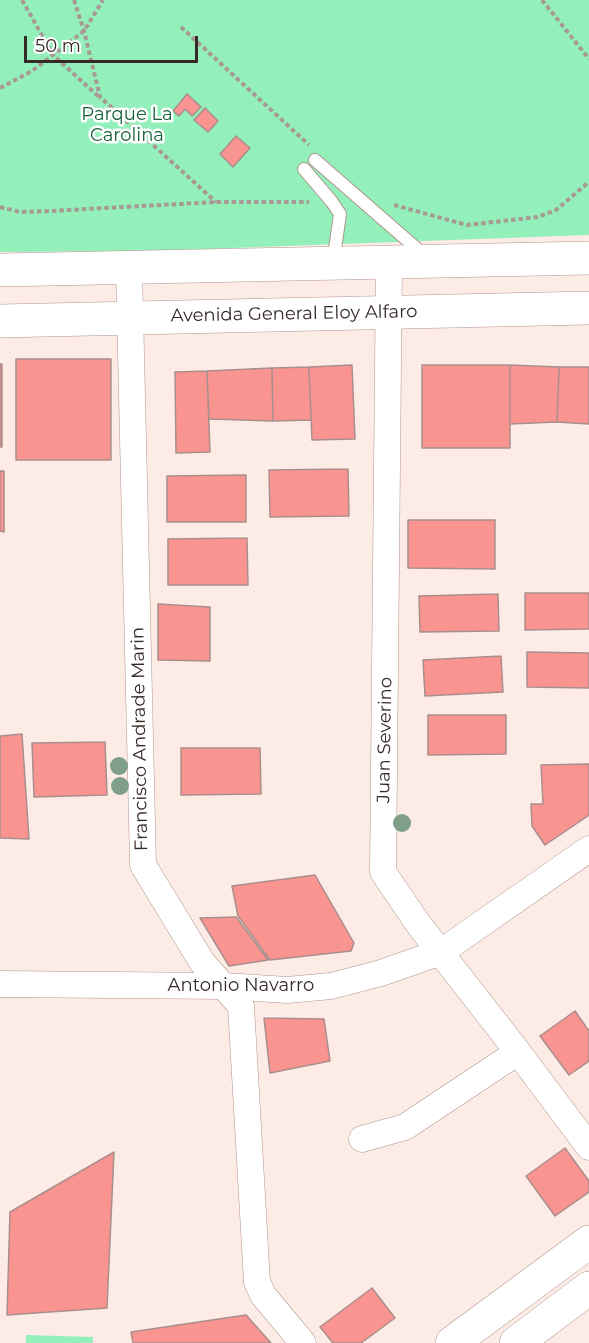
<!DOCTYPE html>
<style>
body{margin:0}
#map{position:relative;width:589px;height:1343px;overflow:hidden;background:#fdece6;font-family:Montserrat,sans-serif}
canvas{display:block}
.scale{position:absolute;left:24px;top:36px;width:174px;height:27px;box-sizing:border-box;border:3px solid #352a27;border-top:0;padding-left:8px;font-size:18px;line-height:21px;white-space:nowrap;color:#352a27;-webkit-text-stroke:4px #fff;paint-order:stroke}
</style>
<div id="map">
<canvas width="589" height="1343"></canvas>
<div class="scale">50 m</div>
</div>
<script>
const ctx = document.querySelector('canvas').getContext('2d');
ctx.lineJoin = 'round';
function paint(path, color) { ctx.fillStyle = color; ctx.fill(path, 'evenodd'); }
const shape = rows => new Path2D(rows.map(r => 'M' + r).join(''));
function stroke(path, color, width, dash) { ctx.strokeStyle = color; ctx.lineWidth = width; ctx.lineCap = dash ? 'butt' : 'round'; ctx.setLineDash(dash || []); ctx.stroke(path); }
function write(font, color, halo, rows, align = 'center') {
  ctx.font = font + ' Montserrat,sans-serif'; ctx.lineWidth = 5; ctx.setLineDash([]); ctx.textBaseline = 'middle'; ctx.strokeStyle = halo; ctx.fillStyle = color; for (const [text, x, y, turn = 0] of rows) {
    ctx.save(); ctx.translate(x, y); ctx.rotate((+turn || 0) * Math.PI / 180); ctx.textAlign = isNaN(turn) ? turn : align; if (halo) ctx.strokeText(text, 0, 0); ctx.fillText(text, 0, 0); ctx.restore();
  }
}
paint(shape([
 [0,0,589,0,589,235,149,251,0,252],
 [26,1335,93,1337,93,1343,26,1343]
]), '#93f0ba');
const building = shape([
 [187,94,201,107,192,116,185,109,179,116,173,111,187,94],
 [205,108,218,121,208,132,194,120,205,108],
 [236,136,250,148,233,167,220,154,236,136],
 [16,359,111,359,111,460,16,460,16,359],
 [0,364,2,364,2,447,0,447,0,364],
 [352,365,355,439,312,440,309,367,352,365],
 [422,365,510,365,510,448,422,448,422,365],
 [510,365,559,367,557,422,510,424,510,365],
 [309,367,311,420,273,421,272,368,309,367],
 [559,367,589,367,589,424,557,422,559,367],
 [272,368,273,421,209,419,207,371,272,368],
 [207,371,210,452,176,453,175,372,207,371],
 [348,469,349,516,270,517,269,470,348,469],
 [0,471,4,471,4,532,0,531,0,471],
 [246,475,246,522,167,522,167,476,246,475],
 [408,520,495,520,495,569,408,568,408,520],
 [247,538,248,585,168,585,168,539,247,538],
 [525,593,589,593,589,629,525,630,525,593],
 [498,594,499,631,420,632,419,596,498,594],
 [158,604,210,607,210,661,158,660,158,604],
 [527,652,589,653,589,688,527,687,527,652],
 [501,656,503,692,425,696,423,660,501,656],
 [428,715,506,715,506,754,428,755,428,715],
 [22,734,29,839,0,838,0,736,22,734],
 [105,742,107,795,34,797,32,743,105,742],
 [181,748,260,748,261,794,181,795,181,748],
 [589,764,589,815,545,845,532,826,531,804,543,804,541,765,589,764],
 [315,875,354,943,351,951,270,960,238,916,232,886,315,875],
 [236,917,268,960,229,966,200,918,236,917],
 [575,1011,589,1031,589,1061,569,1075,540,1036,575,1011],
 [264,1018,324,1019,330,1061,270,1073,264,1018],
 [565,1148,589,1181,589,1192,555,1216,526,1176,565,1148],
 [114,1152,107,1308,7,1315,10,1212,114,1152],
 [372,1288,395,1318,361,1343,333,1343,320,1327,372,1288],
 [246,1315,271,1343,133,1343,131,1332,246,1315]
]);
paint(building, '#f99490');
stroke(building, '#a98e8c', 1.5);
const service = shape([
 [315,160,423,254],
 [304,169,332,202,340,214,333,263]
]);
const minor = shape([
 [389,263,383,872,419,925,518,1052,589,1147],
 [129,268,143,865,202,962,241,1006,257,1282,263,1295,303,1343],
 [0,984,225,986,287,990,331,986,381,973,441,952,589,849],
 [362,1139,405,1127,518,1052]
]);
const secondary = shape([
 [452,1343,589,1242],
 [516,1343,589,1288]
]);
const primary = shape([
 [0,270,589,258],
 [0,321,589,308]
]);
stroke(service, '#af968c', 14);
stroke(minor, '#af968c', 27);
stroke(secondary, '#af968c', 34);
stroke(primary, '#af968c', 34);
stroke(shape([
 [22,0,53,55,99,97],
 [74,0,84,31,100,97,216,202],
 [542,0,589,59],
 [181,27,309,145],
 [0,88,32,71,84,31,103,0],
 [394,205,467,225,538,217,556,210,589,182],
 [0,207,20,212,50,211,216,202,309,202]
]), '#a79994', 4, [4.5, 3]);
stroke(service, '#fff', 12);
stroke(minor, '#fff', 26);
stroke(secondary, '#fff', 33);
stroke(primary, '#fff', 33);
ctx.fillStyle = '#7f9f88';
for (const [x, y] of [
 [119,766],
 [120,786],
 [402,823]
]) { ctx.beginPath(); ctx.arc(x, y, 9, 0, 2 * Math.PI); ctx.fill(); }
write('18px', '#18603c', '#fff', [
 ["Parque La",127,115],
 ["Carolina",127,136]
]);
write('18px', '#352a27', '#fff', [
 ["Avenida General Eloy Alfaro",294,314,-1],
 ["Francisco Andrade Marin",140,739,-91],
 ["Juan Severino",385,740,-89],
 ["Antonio Navarro",241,986]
]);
</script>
